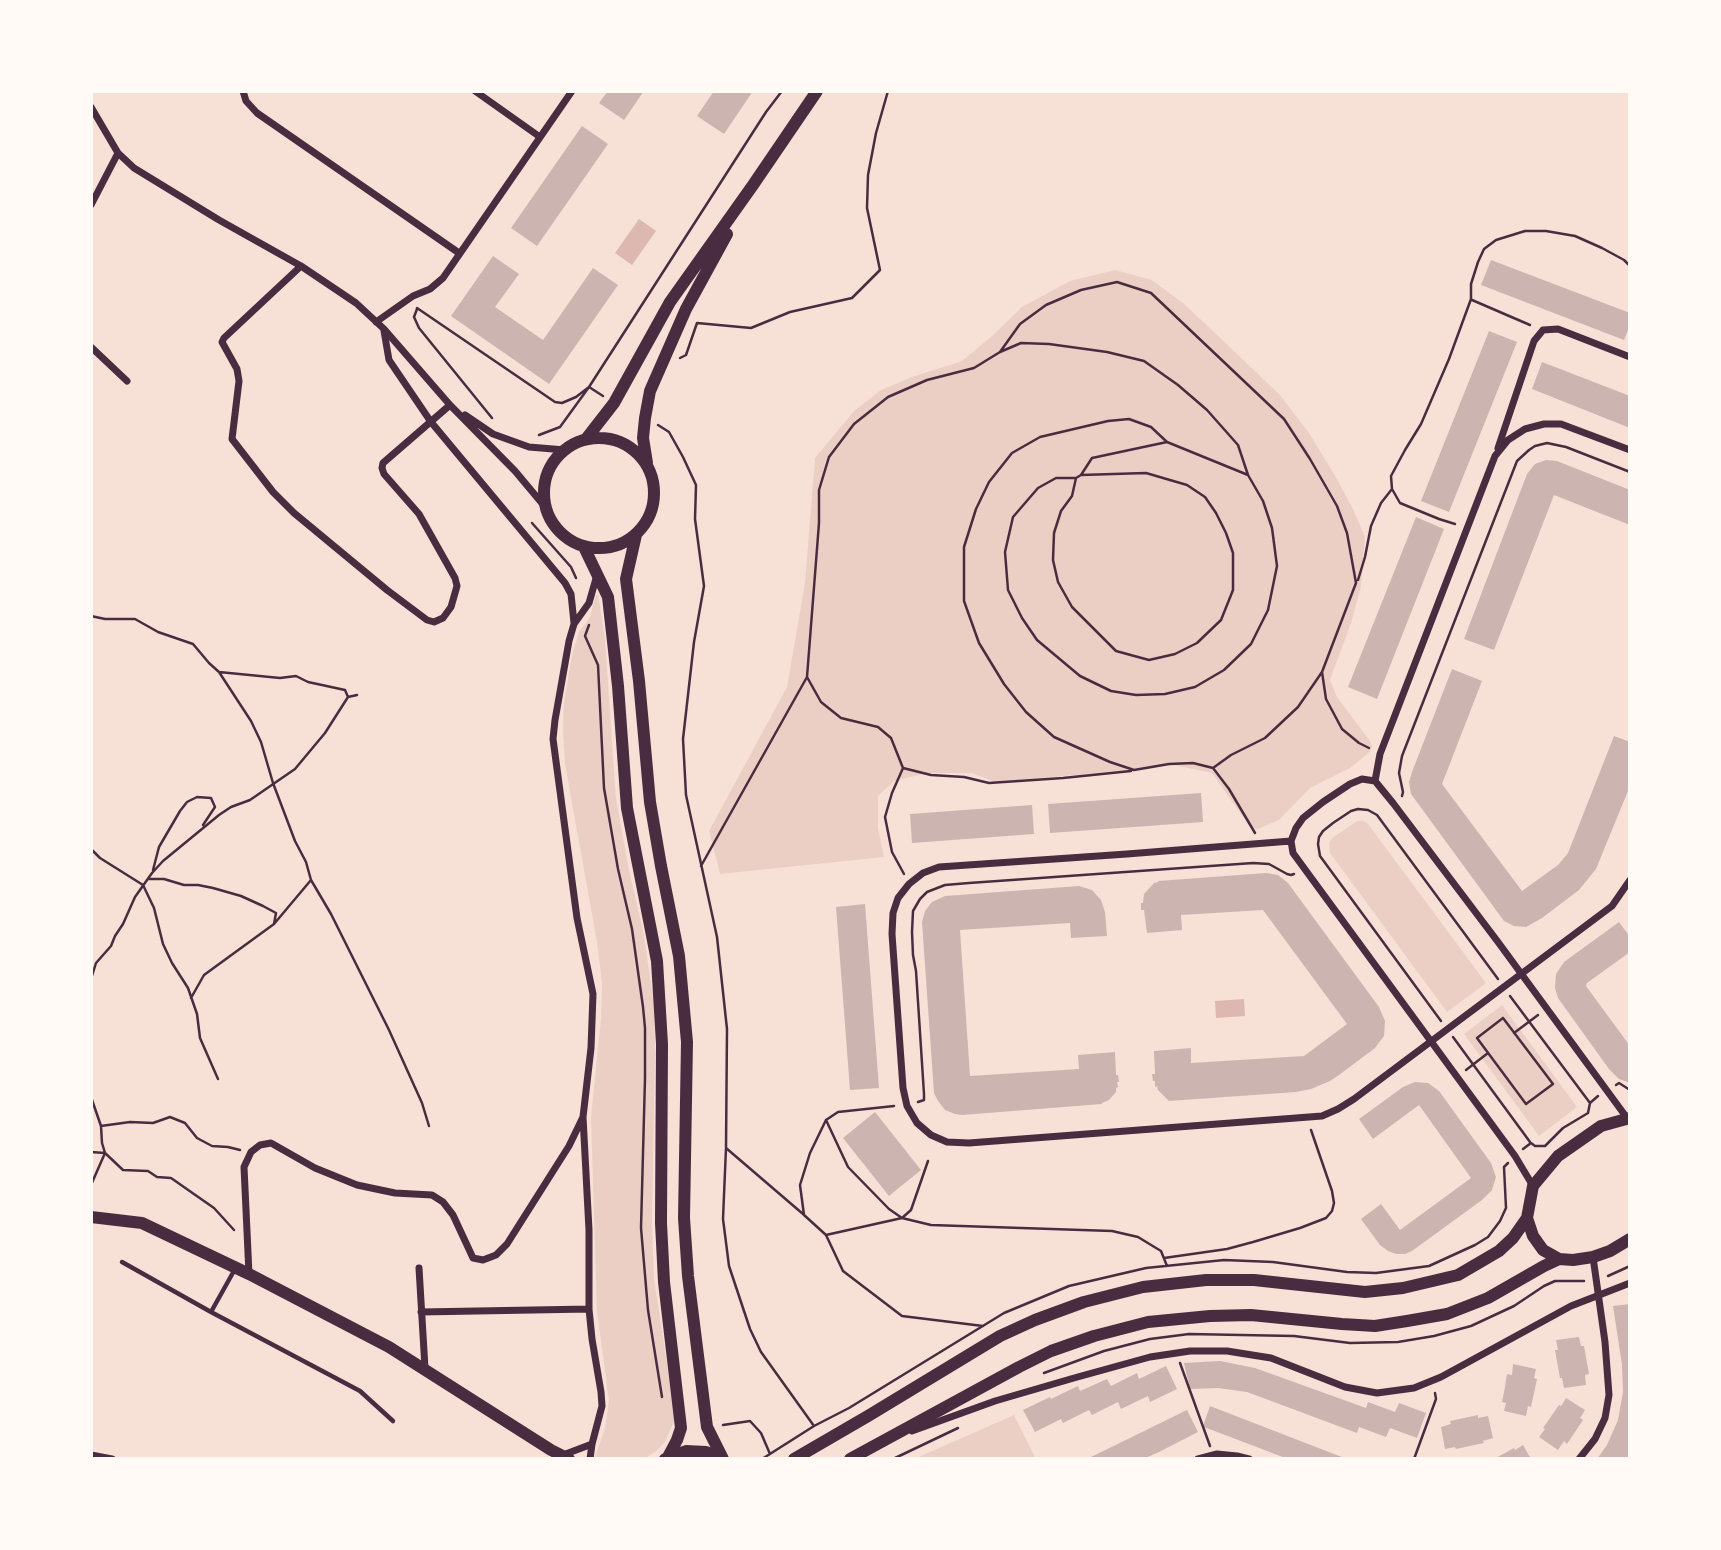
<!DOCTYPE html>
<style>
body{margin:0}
#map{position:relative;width:1721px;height:1550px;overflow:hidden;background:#f7e1d7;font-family:Roboto,sans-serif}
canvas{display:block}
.frame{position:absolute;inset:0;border:93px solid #fffaf5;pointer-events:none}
</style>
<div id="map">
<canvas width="1721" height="1550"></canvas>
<div class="frame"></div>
</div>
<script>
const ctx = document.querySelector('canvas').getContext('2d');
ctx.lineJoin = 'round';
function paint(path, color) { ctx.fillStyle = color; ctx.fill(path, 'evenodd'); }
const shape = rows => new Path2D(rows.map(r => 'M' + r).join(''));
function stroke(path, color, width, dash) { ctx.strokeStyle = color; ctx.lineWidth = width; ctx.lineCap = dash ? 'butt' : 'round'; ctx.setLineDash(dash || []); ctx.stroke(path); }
paint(shape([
 [1115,270,1152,280,1184,304,1214,332,1280,395,1309,433,1334,474,1352,507,1365,537,1361,587,1351,623,1330,680,1337,697,1370,741,1372,746,1370,752,1350,768,1310,788,1279,820,1258,829,1252,828,1248,824,1212,773,1169,764,1134,770,995,782,972,773,927,773,894,781,878,796,878,829,884,857,720,874,709,831,787,687,805,583,815,458,854,411,881,390,912,377,962,361,992,336,1022,307,1070,281],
 [598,594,605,640,616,799,629,870,644,935,654,1006,655,1049,652,1222,654,1279,674,1409,674,1421,665,1442,656,1451,644,1459,594,1459,605,1429,609,1401,597,1311,591,1117,601,1019,602,983,597,942,565,764,563,731,564,703,572,655,579,632,590,617,596,595],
 [1357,821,1364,821,1368,824,1486,983,1447,1012,1330,853,1329,843,1332,838],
 [1502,1005,1577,1107,1539,1136,1464,1034],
 [1014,1415,1036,1459,914,1459]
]), '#ebcfc5');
paint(shape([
 [639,219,656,231,632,265,615,253],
 [1244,999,1245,1016,1216,1018,1215,1001]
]), '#dcb8b0');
paint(shape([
 [608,91,644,91,624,120,599,103],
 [714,91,753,91,724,134,697,116],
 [582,126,608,144,537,246,511,228],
 [493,256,519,274,495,307,543,340,593,268,618,285,549,384,451,316],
 [1491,260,1630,313,1630,325,1624,340,1481,285],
 [1489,331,1517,342,1449,512,1421,501],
 [1542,362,1630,396,1630,428,1532,389],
 [1546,460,1557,461,1630,490,1630,525,1554,495,1494,650,1464,639,1527,474,1535,464],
 [1416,517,1444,529,1377,699,1348,687],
 [1452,669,1482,681,1442,784,1522,891,1558,865,1568,853,1614,736,1630,742,1630,786,1596,869,1579,890,1542,918,1526,927,1514,926,1504,921,1411,794,1409,782,1412,772],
 [1201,793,1203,822,1050,833,1048,804],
 [1032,805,1034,834,912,843,910,814],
 [1266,873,1278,875,1288,883,1379,1007,1385,1021,1384,1036,1375,1048,1339,1075,1330,1081,1311,1089,1296,1092,1169,1101,1158,1090,1157,1086,1155,1087,1155,1081,1153,1081,1152,1074,1155,1074,1154,1051,1191,1048,1191,1063,1304,1056,1347,1024,1263,910,1181,915,1182,930,1147,933,1144,910,1141,910,1141,903,1143,903,1144,894,1154,883,1158,882,1158,881],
 [1079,886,1092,890,1101,900,1105,912,1107,936,1071,938,1070,923,960,930,970,1076,1079,1069,1078,1055,1115,1052,1116,1075,1118,1075,1119,1082,1117,1082,1118,1087,1116,1088,1116,1092,1109,1100,1102,1103,1102,1104,962,1115,955,1114,945,1110,938,1101,934,1093,922,922,925,911,932,902,945,896],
 [865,904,879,1088,850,1090,836,907],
 [1619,922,1630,937,1630,952,1587,983,1586,986,1630,1046,1630,1083,1619,1079,1609,1069,1558,998,1555,988,1556,974,1564,962],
 [1415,1082,1428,1083,1439,1091,1491,1163,1496,1177,1492,1190,1482,1200,1412,1251,1405,1254,1396,1254,1388,1251,1380,1245,1361,1219,1381,1204,1400,1230,1471,1178,1419,1105,1373,1139,1359,1119,1403,1087],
 [875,1112,921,1170,889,1196,843,1138],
 [1630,1304,1630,1457,1629,1459,1597,1459,1607,1445,1618,1420,1623,1392,1622,1365,1613,1306],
 [1579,1337,1581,1346,1584,1346,1589,1374,1585,1375,1586,1385,1564,1388,1562,1378,1560,1378,1555,1350,1558,1350,1556,1340],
 [1220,1361,1255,1368,1366,1408,1368,1402,1395,1412,1399,1403,1426,1413,1417,1438,1390,1428,1386,1437,1359,1427,1357,1433,1247,1392,1218,1388,1190,1389,1184,1363],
 [1513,1364,1536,1369,1534,1378,1537,1379,1531,1407,1528,1406,1526,1416,1504,1411,1506,1403,1502,1402,1505,1387,1507,1374,1512,1375],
 [1166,1366,1177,1389,1150,1402,1148,1396,1121,1409,1118,1402,1092,1415,1089,1410,1063,1423,1061,1419,1035,1432,1023,1410,1050,1397,1051,1399,1078,1386,1080,1391,1107,1379,1111,1386,1137,1373,1139,1379],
 [1566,1398,1585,1410,1580,1418,1583,1420,1567,1444,1564,1441,1558,1450,1539,1437,1545,1429,1543,1428,1559,1405,1561,1406],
 [1210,1406,1347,1459,1288,1459,1204,1427,1204,1423],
 [1187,1410,1198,1432,1159,1452,1143,1459,1087,1459],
 [1478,1415,1478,1418,1488,1416,1493,1438,1483,1441,1484,1443,1456,1449,1455,1447,1445,1449,1441,1427,1451,1424,1450,1421],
 [1523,1445,1531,1459,1494,1459,1514,1448,1515,1450]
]), '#ccb4b1');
stroke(shape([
 [1472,300,1530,325],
 [417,308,555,402,562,403,576,397,589,387,766,112,782,91],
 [417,309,414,317,419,328,492,418],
 [1000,352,1021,343,1049,344,1107,352,1144,361,1178,385,1207,410,1238,445,1248,475,1263,501,1272,528,1277,566,1268,610,1251,644,1224,670,1195,687,1165,694,1136,695,1111,691,1080,676,1037,640,1022,618,1008,590,1005,552,1013,517,1038,488,1056,478,1076,478,1081,475,1146,473,1187,485,1205,497,1216,513,1226,533,1233,553,1233,590,1221,620,1197,643,1175,654,1149,660,1116,651,1072,607,1058,582,1053,560,1054,533,1061,511,1072,496,1076,478],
 [680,358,686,355,697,323,751,328,790,312,852,298,880,270,867,208,868,175,876,133,888,91],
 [658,425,669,432,683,457,696,485,695,519,704,586,694,642,683,739,686,795,717,937,727,1029,726,1148,723,1219,729,1266,750,1329,761,1352,814,1426],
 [539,435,560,427,589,387,603,396],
 [1167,442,1151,427,1129,419,1108,421,1040,437,1012,453,989,482,976,509,964,547,964,601,979,643,1004,684,1026,712,1054,737,1110,762,1134,770,1169,764,1193,763,1213,768,1229,789,1255,833],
 [1081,475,1092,458,1167,442,1248,475],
 [532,523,571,567,576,578],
 [1455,524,1439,519,1400,503,1392,489,1391,476,1405,450,1421,424,1449,359,1471,299,1471,284,1478,262,1484,249,1496,240,1525,231,1546,231,1575,236,1602,248,1624,260,1630,266],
 [1358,580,1365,557,1371,526,1381,503,1392,489],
 [91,616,105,619,135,619,158,632,193,644,209,663,219,672,251,721,261,742,273,783,295,841,306,862,311,880,274,924],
 [589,625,585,636,598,665,604,788,618,869,632,929,643,1007,645,1028,645,1078,641,1228,648,1310,662,1397],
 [219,672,280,678,296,676,308,682,345,690,348,697],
 [1322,672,1326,699,1342,729,1359,743,1369,748],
 [807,677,821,702,841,718,878,727,891,738,903,768],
 [1402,796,1403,792,1399,773,1402,756,1517,461,1529,450,1535,446,1547,443,1566,447,1630,472],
 [91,849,100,858,143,885,154,908,163,944,172,963,188,988,197,1014,200,1038,218,1079],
 [701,866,807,677,819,523,819,490,829,457,854,424,888,397,927,380,974,368,1000,352,1020,324,1046,305,1081,290,1117,282,1151,293,1284,419,1310,459,1337,506,1347,533,1356,583,1322,672,1298,707,1265,738,1231,755,1213,768],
 [153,870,159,847,180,811,187,802,197,797,211,798,215,807,203,825],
 [904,874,892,852,885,817,892,793,903,768,931,775,964,777,989,783,1063,778,1131,771],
 [148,879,164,879,184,885,198,885,213,888,241,896,263,906,276,913,274,924,204,975,191,998],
 [311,880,331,914,389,1030,422,1103,429,1126],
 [91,979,96,963,111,946,115,936,123,924,135,897,152,873,163,861,219,815,231,807,250,800,295,769,325,733,348,697,357,695],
 [1510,996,1590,1103],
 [1503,1018,1553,1084,1526,1104,1477,1038,1503,1018],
 [1441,1021,1320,856,1318,844,1319,837,1323,831,1333,823,1351,811,1358,809,1368,810,1377,815,1498,979],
 [1514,1033,1538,1015],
 [1453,1037,1530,1142],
 [1466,1070,1488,1053],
 [91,1083,91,1089],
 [1616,1085,1619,1083,1630,1090],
 [91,1097,101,1126,130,1122,153,1123,170,1117,185,1123,197,1138,212,1146,228,1147,240,1150],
 [918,1102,924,1100,924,1094,916,971,913,955,912,932,913,911,920,899,927,892,945,885,969,883,1253,863,1269,864,1287,874,1291,875,1294,874],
 [894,1106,838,1112,826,1120,810,1153,800,1185,804,1215,826,1235,843,1271,902,1316,983,1326],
 [826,1120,848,1167,889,1209,902,1218,931,1225,1112,1231,1138,1237,1161,1251,1167,1266],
 [101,1126,102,1143,105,1153,123,1170,148,1171,157,1177,171,1178,214,1208,234,1230],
 [726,1148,803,1214],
 [1523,1149,1531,1143,1535,1146,1545,1146,1563,1128,1588,1113,1590,1103,1598,1096],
 [91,1152,105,1153],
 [91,1185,105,1153],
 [826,1235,902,1218,911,1210,928,1161],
 [1164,1258,1227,1249,1253,1242,1300,1228,1326,1218,1332,1211,1334,1203,1332,1191,1311,1130],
 [1608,1276,1630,1266],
 [1180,1363,1210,1446],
 [1044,1373,1104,1351,1150,1339,1189,1334,1294,1336,1350,1343,1398,1342,1434,1336,1471,1326,1514,1306,1544,1286,1555,1281,1584,1281],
 [723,1425,750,1421,761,1433,770,1454],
 [762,1459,814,1426,849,1408,1004,1313,1069,1286,1146,1268,1224,1260,1273,1262,1347,1272,1376,1273,1429,1266,1475,1245,1488,1237,1500,1221,1506,1208,1504,1167,1508,1163],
 [893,1459,958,1428],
 [1414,1459,1436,1399,1435,1393]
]), '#4a2c40', 2.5);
stroke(shape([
 [122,1262,211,1312,360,1391,393,1421],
 [211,1312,235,1269]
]), '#4a2c40', 4.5);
stroke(shape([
 [243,91,246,101,257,113,459,253],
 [475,91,540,137],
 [91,107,118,153,134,168,219,220,301,266,356,303,384,329,450,405,515,471,546,508],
 [91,205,118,153],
 [301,266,224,338,222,342,237,369,239,381,232,439,273,492,294,513,387,590,427,620,434,622,443,618,451,607,457,586,455,578,419,514,384,474,382,468,383,463,450,405],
 [376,322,413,296,430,289,443,278,572,91],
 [384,331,389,360,431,422,565,583,571,594,574,623],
 [91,347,127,381],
 [465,415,493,434,529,447,565,450],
 [1498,448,1534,341,1543,330,1558,329,1630,357],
 [1375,781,1380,754,1495,456,1508,440,1525,429,1544,424,1561,424,1630,450],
 [1291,841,1127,854,939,867,923,873,909,884,898,898,893,913,892,934,903,1088,907,1106,917,1123,931,1135,947,1142,969,1143,1322,1116,1338,1109,1354,1099,1612,906,1630,880],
 [1533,1186,1515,1156,1293,853,1291,841,1296,828,1303,818,1323,802,1350,784,1362,779,1375,781,1393,803,1498,942,1627,1118],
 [419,1268,425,1368],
 [249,1274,244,1167,251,1152,260,1145,271,1143,315,1168,357,1185,395,1193,432,1195,443,1202,453,1215,473,1258,483,1260,496,1255,507,1244,569,1146,583,1117],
 [421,1312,589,1309],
 [912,1431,995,1401,1074,1378,1150,1357,1190,1351,1227,1351,1271,1358,1345,1387,1377,1393,1414,1388,1441,1377,1571,1306,1630,1283],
 [91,1455,112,1459],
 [563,1455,592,1444],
 [590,1459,592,1444,602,1406,601,1392,592,1339,589,1309,589,1230,583,1117,591,1048,593,994,577,918,553,739,555,720,569,641,574,624,589,603,597,575],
 [1198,1459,1217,1454,1237,1456,1249,1459],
 [1579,1459,1595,1439,1605,1418,1609,1395,1605,1342,1593,1257]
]), '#4a2c40', 7);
stroke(shape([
 '544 493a55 55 0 1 1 110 0a55 55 0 1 1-110 0Z',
 [586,439,614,403,670,302,753,185,817,91],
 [647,463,643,438,645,418,650,391,686,309,727,234],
 [636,535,626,579,639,681,650,802,661,866,679,956,687,1042,684,1218,688,1276,707,1427,723,1459],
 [584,547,608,597,618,686,627,808,657,961,662,1044,661,1223,664,1282,681,1428,677,1440,668,1457],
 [1630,1118,1601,1126,1558,1156,1533,1186,1527,1218,1533,1236,1543,1250,1559,1259,1573,1260,1593,1257,1610,1251,1630,1239],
 [91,1217,142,1223,249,1274,389,1347,551,1450,569,1459],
 [665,1459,686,1451,706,1452,722,1459],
 [794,1459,868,1416,1000,1336,1035,1320,1084,1302,1143,1287,1206,1280,1254,1280,1365,1292,1403,1288,1458,1275,1499,1251,1513,1238,1527,1218],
 [850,1459,1019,1367,1051,1351,1094,1336,1148,1322,1210,1316,1251,1315,1342,1324,1375,1326,1407,1321,1447,1314,1488,1298,1544,1266,1559,1259]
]), '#4a2c40', 12);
</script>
